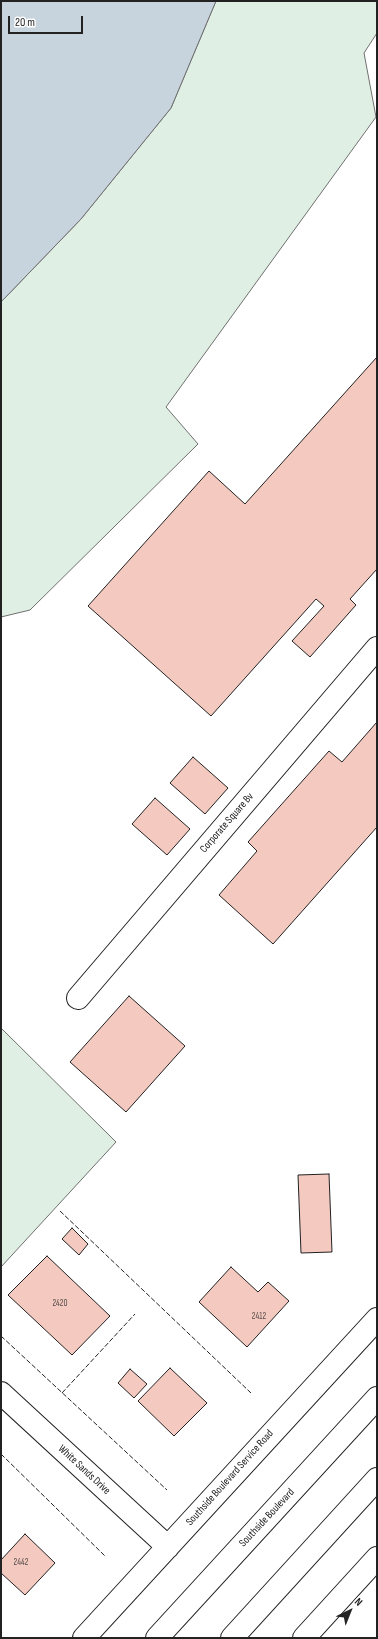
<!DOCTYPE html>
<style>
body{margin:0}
#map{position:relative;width:378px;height:1639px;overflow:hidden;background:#fff;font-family:"Sofia Sans Condensed",sans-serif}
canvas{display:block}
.frame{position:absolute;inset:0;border:2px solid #222;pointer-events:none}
.north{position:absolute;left:330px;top:1591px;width:40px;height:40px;-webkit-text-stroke:3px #fff;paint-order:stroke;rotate:43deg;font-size:11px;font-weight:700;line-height:16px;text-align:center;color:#222}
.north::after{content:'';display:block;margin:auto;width:14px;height:18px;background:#222;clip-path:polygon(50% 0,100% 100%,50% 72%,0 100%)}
.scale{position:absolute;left:8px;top:16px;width:75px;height:18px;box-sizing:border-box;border:2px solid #222;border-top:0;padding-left:5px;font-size:12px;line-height:14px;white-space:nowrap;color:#222;-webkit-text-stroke:3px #fff;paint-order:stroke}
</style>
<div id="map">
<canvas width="378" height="1639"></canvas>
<div class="frame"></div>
<div class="north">N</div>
<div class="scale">20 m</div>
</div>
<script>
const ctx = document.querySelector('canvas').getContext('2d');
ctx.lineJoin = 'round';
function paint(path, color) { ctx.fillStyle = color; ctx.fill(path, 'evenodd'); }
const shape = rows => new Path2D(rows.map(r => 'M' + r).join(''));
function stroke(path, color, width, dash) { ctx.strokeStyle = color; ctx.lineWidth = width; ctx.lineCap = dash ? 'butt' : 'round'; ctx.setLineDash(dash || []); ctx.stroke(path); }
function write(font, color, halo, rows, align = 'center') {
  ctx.font = font + ' "Sofia Sans Condensed",sans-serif'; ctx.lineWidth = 3; ctx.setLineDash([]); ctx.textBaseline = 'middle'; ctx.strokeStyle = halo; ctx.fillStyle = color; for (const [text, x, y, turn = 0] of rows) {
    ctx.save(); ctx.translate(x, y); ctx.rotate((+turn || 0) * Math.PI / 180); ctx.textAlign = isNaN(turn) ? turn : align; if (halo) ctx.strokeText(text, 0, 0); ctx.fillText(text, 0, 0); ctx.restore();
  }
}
const green = shape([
 [216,1,377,1,377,33,364,53,376,117,166,407,198,444,30,610,1,617,1,302,81,219,171,108,216,1],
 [1,1028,116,1142,1,1267,1,1028]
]);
paint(green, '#e0efe3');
stroke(green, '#6f6f6f', 1);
const water = shape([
 [1,1,216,1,171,108,81,219,1,302,1,1]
]);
paint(water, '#c7d3dd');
stroke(water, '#6f6f6f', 1);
const building = shape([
 [377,357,377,569,350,599,356,605,310,657,292,641,324,606,316,599,211,716,88,606,209,471,245,504,377,357],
 [377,722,377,827,273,944,219,895,257,851,248,842,329,751,342,762,377,722],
 [193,757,228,788,205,814,170,783,193,757],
 [155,798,190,829,167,855,132,824,155,798],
 [129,996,185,1046,126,1112,70,1062,129,996],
 [329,1174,332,1252,301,1253,298,1175,329,1174],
 [72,1228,88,1244,79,1255,62,1239,72,1228],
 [47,1256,110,1316,72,1355,8,1295,47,1256],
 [231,1267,258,1292,268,1282,289,1301,247,1347,199,1302,231,1267],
 [170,1368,207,1403,174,1436,138,1401,170,1368],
 [130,1369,147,1384,134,1398,118,1383,130,1369],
 [25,1534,55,1563,25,1595,1,1573,1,1560,25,1534]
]);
paint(building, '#f3c9c0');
stroke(building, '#222', 1);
const street = shape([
 [78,998,377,648],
 [1,1393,168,1547],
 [84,1638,377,1319],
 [304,1638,377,1558]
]);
const highway = shape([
 [157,1638,377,1398],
 [232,1638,377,1479]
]);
stroke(street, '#222', 24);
stroke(highway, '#222', 24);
stroke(street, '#fff', 22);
stroke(highway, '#fff', 22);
stroke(shape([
 [60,1211,251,1393],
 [1,1336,167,1490],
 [62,1393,135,1314],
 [1,1454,106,1557]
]), '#222', 1, [5, 2]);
write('9px', '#564c4a', null, [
 ["2420",60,1304],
 ["2412",259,1317],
 ["2442",21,1563]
]);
write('11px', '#222', '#fff', [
 ["Corporate Square Bv",227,823,-49],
 ["White Sands Drive",84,1470,43],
 ["Southside Boulevard Service Road",230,1478,-48],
 ["Southside Boulevard",267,1518,-47]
]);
</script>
